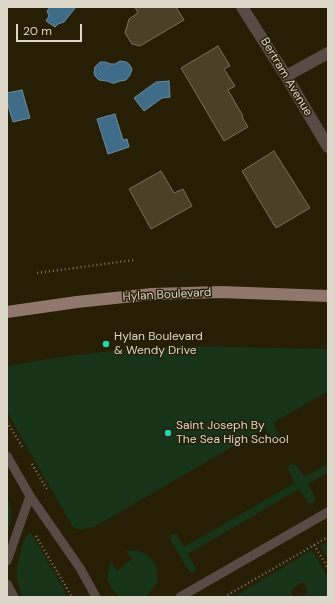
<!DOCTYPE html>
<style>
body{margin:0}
#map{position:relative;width:335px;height:604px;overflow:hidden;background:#261f05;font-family:"DM Sans",sans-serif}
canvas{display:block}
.frame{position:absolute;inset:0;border:8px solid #dcd7c8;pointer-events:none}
.scale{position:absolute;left:16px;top:24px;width:66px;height:18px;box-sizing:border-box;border:2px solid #dcd7c8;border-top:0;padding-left:5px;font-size:12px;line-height:14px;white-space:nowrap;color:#dcd7c8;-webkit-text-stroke:3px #261f05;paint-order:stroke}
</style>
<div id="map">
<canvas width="335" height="604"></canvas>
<div class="frame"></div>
<div class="scale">20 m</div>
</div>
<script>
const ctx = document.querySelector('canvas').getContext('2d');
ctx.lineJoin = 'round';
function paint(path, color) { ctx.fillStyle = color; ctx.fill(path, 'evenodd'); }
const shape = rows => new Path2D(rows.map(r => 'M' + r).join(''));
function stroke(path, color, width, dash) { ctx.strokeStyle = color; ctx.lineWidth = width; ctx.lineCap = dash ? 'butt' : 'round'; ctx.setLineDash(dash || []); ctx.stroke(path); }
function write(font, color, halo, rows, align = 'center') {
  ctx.font = font + ' "DM Sans",sans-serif'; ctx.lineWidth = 3; ctx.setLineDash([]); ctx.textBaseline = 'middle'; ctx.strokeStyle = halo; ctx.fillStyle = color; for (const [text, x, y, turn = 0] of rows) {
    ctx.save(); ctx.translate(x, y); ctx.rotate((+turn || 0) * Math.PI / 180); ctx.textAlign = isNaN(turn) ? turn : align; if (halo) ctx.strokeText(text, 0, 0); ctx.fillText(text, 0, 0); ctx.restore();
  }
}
paint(shape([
 [181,346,328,349,328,391,273,423,279,434,280,439,278,441,274,441,273,440,265,428,94,527,84,529,77,529,73,527,7,412,7,366,61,357,121,350],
 [291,464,296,465,304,477,328,464,328,472,308,484,315,497,315,501,311,503,308,503,299,489,188,554,196,569,194,572,191,572,189,571,171,541,170,535,173,534,177,535,184,547,288,487,295,483,288,470,289,466],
 [7,500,10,505,11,513,10,524,7,535],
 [29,533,31,533,68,597,22,597,20,592,17,581,17,569,21,548,26,537],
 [328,542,328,559,320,546],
 [136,550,144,553,151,558,156,565,157,573,157,582,153,589,147,595,144,597,121,597,117,594,111,588,108,581,108,573,110,565,111,562,117,571,132,559,126,551],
 [312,550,328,578,328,597,300,597,305,595,307,592,306,586,305,584,302,583,297,585,292,590,291,593,293,597,234,597]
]), '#173418');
const water = shape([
 [50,7,76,7,64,22,58,24,55,27,46,21,49,16,47,11,50,7],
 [120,61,126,62,129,64,132,69,130,75,126,80,120,81,115,83,112,83,107,81,99,80,95,76,94,73,95,67,100,62,105,62,111,64,115,64,120,61],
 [169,81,170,97,162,98,144,111,134,98,156,82,169,81],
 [22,90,30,118,13,122,7,102,7,93,22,90],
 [115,114,123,140,127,139,129,147,108,154,97,119,115,114]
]);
paint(water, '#3f6c88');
stroke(water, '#6e8c9b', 1);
const building = shape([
 [135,7,176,7,184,20,140,46,132,44,125,33,129,19,138,13,135,7],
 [218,46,230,66,224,69,235,86,228,90,243,116,242,117,248,127,224,141,181,68,218,46],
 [274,151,310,208,276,228,274,224,274,225,242,171,274,151],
 [161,171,174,193,183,189,192,206,151,229,129,189,161,171]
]);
paint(building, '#4a4228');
stroke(building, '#797155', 1);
stroke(shape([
 [37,273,134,260],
 [7,422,23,448],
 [32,464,48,491],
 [36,536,72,597],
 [314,545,328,568],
 [224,597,328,537]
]), '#807a66', 2.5, [1, 3]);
stroke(shape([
 [7,456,30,496,80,568,96,597],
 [7,561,30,496],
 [7,584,14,597],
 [180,597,328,512]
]), '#584b46', 9);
stroke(shape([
 [242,7,286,76,328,147],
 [286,76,328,53]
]), '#584b46', 12);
stroke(shape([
 [7,312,77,302,152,294,221,292,328,296]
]), '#90776d', 12);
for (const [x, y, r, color] of [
 [106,344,4,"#25d5ae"],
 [168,433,4,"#25d5ae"]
]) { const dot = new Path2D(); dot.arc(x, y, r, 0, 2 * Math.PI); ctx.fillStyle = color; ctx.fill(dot); stroke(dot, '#261f05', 1.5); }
write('12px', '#dcd7c8', '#261f05', [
 ["Bertram Avenue",286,77,59],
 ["Hylan Boulevard",167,295,-3]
]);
write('12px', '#dcd7c8', '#261f05', [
 ["Hylan Boulevard",114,337],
 ["& Wendy Drive",114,351],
 ["Saint Joseph By",176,426],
 ["The Sea High School",176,440]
], 'left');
</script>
